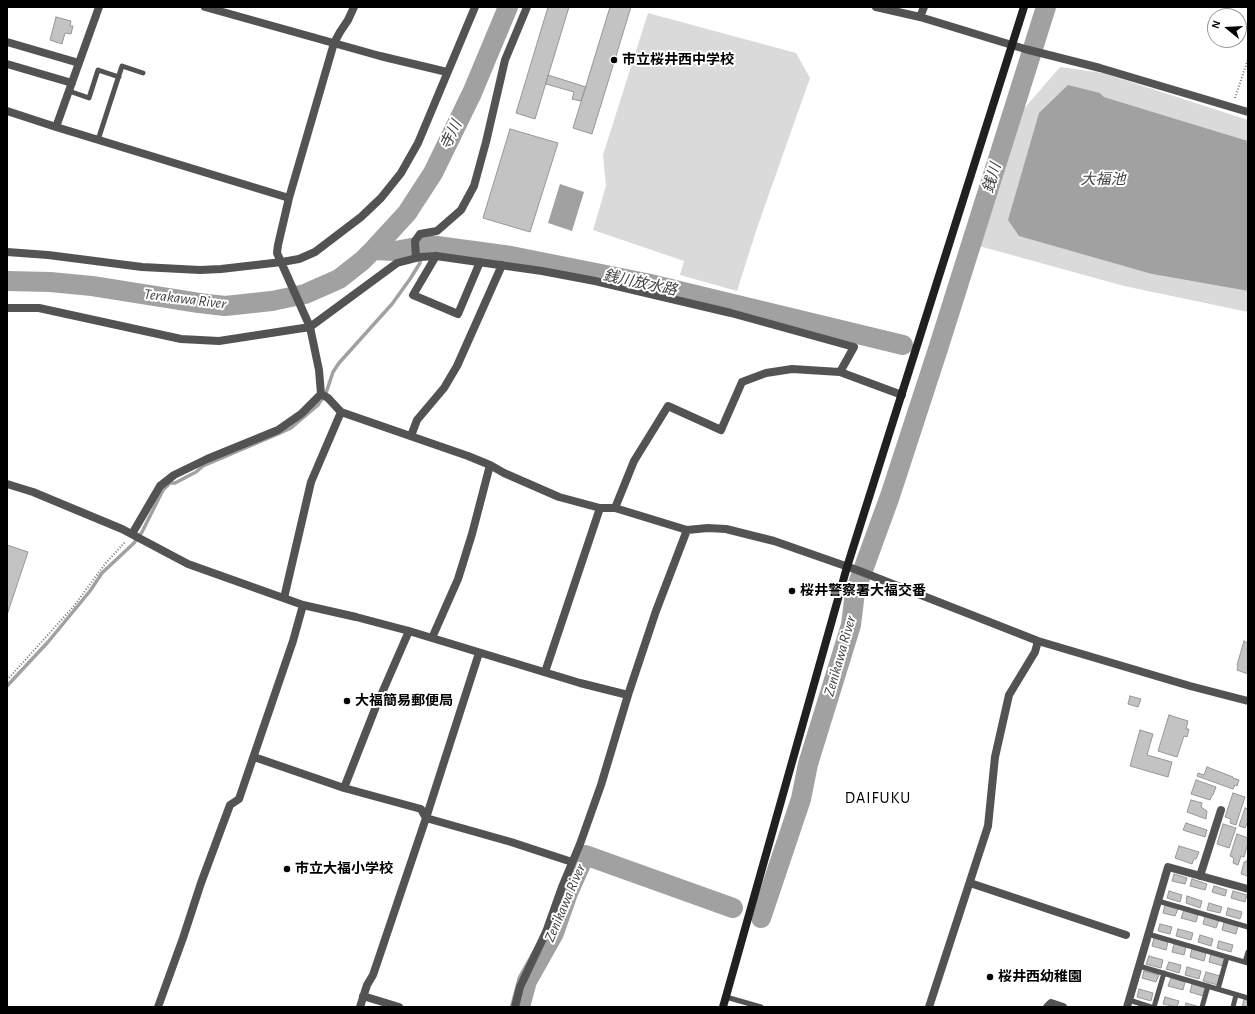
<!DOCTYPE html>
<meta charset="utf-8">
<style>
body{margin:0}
#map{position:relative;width:1255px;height:1014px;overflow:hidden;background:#fff;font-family:"Alegreya Sans",sans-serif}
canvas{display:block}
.frame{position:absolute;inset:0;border:8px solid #000;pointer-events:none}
.north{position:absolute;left:1207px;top:8px;width:40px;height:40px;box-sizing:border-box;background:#fff;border:1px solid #999;border-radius:50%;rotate:288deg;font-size:11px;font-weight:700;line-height:16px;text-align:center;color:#000}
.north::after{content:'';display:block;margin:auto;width:14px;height:18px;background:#000;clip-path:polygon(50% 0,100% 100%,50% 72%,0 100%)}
</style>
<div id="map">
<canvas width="1255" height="1014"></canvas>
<div class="frame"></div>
<div class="north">N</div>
</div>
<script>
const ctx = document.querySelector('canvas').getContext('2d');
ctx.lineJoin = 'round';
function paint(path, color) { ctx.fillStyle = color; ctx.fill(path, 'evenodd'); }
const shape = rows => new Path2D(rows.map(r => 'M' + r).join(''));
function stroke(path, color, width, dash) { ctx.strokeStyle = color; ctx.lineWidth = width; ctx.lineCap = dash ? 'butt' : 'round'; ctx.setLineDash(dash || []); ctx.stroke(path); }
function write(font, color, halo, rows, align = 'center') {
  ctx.font = font + ' "Alegreya Sans","Noto Sans JP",sans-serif'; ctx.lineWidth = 4; ctx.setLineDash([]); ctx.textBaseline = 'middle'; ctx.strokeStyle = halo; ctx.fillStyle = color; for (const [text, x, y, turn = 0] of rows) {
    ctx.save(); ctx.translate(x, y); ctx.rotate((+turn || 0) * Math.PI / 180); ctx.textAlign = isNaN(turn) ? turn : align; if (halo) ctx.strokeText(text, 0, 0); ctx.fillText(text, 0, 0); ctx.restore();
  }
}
paint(shape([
 [648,13,796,53,810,78,757,228,737,291,680,275,684,261,593,230,606,186,603,155],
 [1060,67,1103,73,1248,120,1248,141,1104,97,1100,93,1152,274,1248,291,1248,312,1124,286,979,246,1016,118]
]), '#dadada');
paint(shape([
 [1068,85,1100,93,1104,97,1248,141,1248,291,1152,274,1019,236,1008,220,1039,113],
 [560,184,584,192,572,231,548,223]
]), '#a1a1a1');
stroke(shape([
 [7,686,48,642,90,591,102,573,134,543,142,532,163,490,170,483,175,483,196,472,203,466,278,434,291,428,318,405,326,393,333,372,339,363,392,304,410,279,420,263,422,246]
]), '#a1a1a1', 3.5);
stroke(shape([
 [373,250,395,251,422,246,437,246,511,256,646,283,903,345],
 [7,281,50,282,92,286,199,303,225,306,272,301,305,294,339,279,362,261,373,250,407,213,433,173,472,93,508,7],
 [761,918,801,799,808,764,851,625,855,592,890,496,938,349,1046,7],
 [520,1007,527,981,554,933,568,893,585,855,733,908]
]), '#a1a1a1', 20);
const building = shape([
 [548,7,569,7,535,119,516,113,548,7],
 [610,7,631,7,592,134,573,128,610,7],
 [56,17,71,21,70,26,73,26,71,34,65,33,62,44,50,40,56,17],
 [548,75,586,87,581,101,572,99,574,92,546,84,548,75],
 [510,129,558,143,530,232,483,218,510,129],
 [7,545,28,552,7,615,7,545],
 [1244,641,1248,643,1248,674,1237,670,1238,665,1237,665,1244,641],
 [1130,696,1141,699,1138,707,1128,704,1130,696],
 [1169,715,1188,721,1186,729,1189,729,1187,737,1184,736,1177,757,1158,751,1169,715],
 [1140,730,1153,734,1147,755,1172,762,1168,777,1130,766,1140,730],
 [1207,767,1233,777,1233,778,1239,780,1237,786,1235,785,1233,789,1197,776,1198,773,1204,775,1207,767],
 [1196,780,1216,787,1213,795,1212,795,1210,800,1191,794,1196,780],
 [1233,793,1245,797,1236,825,1230,823,1231,819,1225,817,1233,793],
 [1191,800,1202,803,1201,807,1207,811,1206,819,1187,812,1191,800],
 [1245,808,1248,809,1248,821,1245,828,1239,826,1245,808],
 [1186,823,1207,830,1205,837,1183,830,1186,823],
 [1223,824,1236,828,1229,848,1217,844,1223,824],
 [1237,834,1248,838,1248,843,1244,857,1241,856,1238,865,1233,863,1234,858,1230,856,1237,834],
 [1179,846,1199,852,1196,859,1194,859,1192,864,1175,858,1179,846],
 [1246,861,1248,861,1248,876,1241,874,1244,862,1246,862,1246,861],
 [1174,874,1187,878,1185,884,1172,881,1174,874],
 [1192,879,1207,884,1205,890,1190,886,1192,879],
 [1214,886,1227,890,1225,896,1212,892,1214,886],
 [1169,891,1182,895,1180,902,1167,898,1169,891],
 [1233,891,1247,895,1245,902,1231,898,1233,891],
 [1187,896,1202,901,1200,908,1186,903,1187,896],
 [1209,903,1222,907,1220,913,1207,910,1209,903],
 [1165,905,1178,909,1175,916,1163,913,1165,905],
 [1228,908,1242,912,1240,919,1226,915,1228,908],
 [1184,910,1198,915,1196,922,1181,918,1184,910],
 [1205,916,1219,920,1216,928,1203,924,1205,916],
 [1224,922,1238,926,1236,934,1222,930,1224,922],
 [1160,924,1172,927,1170,934,1158,931,1160,924],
 [1178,929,1193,933,1191,940,1176,936,1178,929],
 [1200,935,1213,939,1211,946,1198,942,1200,935],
 [1154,938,1168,942,1166,950,1152,946,1154,938],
 [1219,941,1233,945,1231,952,1217,948,1219,941],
 [1174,944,1186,947,1184,955,1172,952,1174,944],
 [1192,949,1206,953,1204,961,1190,957,1192,949],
 [1211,954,1225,958,1223,966,1209,962,1211,954],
 [1149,956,1163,960,1161,968,1146,964,1149,956],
 [1169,962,1181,965,1179,973,1166,969,1169,962],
 [1187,967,1201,971,1199,979,1185,975,1187,967],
 [1144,971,1159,975,1156,982,1142,978,1144,971],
 [1206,972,1220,976,1218,985,1203,981,1206,972],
 [1171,978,1185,982,1183,990,1168,986,1171,978],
 [1192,984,1205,988,1203,996,1190,992,1192,984],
 [1139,989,1153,993,1151,1001,1137,997,1139,989],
 [1165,997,1179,1001,1177,1007,1163,1004,1165,997],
 [1244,999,1248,1000,1248,1007,1242,1007,1244,999],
 [1186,1003,1200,1007,1185,1007,1186,1003]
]);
paint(building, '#c3c3c3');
stroke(building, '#979797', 1);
stroke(shape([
 [1235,98,1248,59],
 [7,680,74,606,105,564,126,541]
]), '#757575', 2, [1, 2]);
stroke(shape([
 [69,91,89,98,98,70,119,77],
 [98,140,122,66,143,73],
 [1158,901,1248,927],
 [1148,934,1248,963],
 [1245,962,1248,952],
 [1139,966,1248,998],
 [1218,989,1227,957],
 [726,997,761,1007],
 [1129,1000,1151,1007],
 [1154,1007,1164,973],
 [1202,1007,1208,986],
 [1233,1007,1236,995]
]), '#535353', 5);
stroke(shape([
 [205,7,380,56,447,72],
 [876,7,920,17,1025,49,1100,68,1248,112],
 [920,17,924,7],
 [7,42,79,63],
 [7,64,72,83],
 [7,111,56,127,289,198],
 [56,127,99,7],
 [7,252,48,255,142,267,200,270,221,269,282,262,299,259,315,252,361,217,381,198,401,173,418,143,475,7],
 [436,256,413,295,458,314,480,262],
 [416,258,415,241,420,234,437,231,461,210,474,186,486,142,505,60,527,7],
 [7,308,39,308,181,339,219,341,310,327,397,263,420,257,436,256,542,271,595,281,731,313,854,347,840,372,902,395],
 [321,394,328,398,341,412,468,456,490,465,504,473,559,497,600,508,615,508,687,530,708,528,726,529,774,541,857,570,1038,641,1190,686,1248,701],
 [321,394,319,370,310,327,277,253,278,245,289,198,334,43,340,32,348,20,354,7],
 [411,436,417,420,444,388,457,366,502,265],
 [7,484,33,492,122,529,188,564,303,605,356,617,409,631,580,683,628,695],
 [615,508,634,461,668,406,721,430,742,382,766,373,792,369,840,372],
 [132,534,160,486,174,475,207,459,278,430,301,414,321,394],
 [284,598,311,482,341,412],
 [432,638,458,579,472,534,490,465],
 [545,672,600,508],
 [254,757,344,788,421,809,426,818,511,842,572,862],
 [344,788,375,709,409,631],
 [1200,876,1221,810],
 [970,883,1126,935],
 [363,996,399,1007],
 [158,1007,183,938,201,883,230,805,239,799,293,641,303,605],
 [360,1007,367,985,373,975,426,818,479,653],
 [515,1007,520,987,546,932,562,887,580,844,601,785,628,695,656,611,687,530],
 [929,1007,988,826,995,757,1009,695,1035,652,1038,641],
 [1047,1007,1051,1003,1063,1007],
 [1127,1007,1168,867,1248,889]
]), '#535353', 8);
stroke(shape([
 [723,1007,847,567,1024,7]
]), '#202020', 8);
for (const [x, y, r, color] of [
 [614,60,4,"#000"],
 [792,591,4,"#000"],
 [347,701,4,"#000"],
 [287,869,4,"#000"],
 [990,977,4,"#000"]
]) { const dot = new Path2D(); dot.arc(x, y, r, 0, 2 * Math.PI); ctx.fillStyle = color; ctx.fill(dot); stroke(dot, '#fff', 1.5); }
write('bold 14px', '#000', '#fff', [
 ["市立桜井西中学校",622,60],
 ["桜井警察署大福交番",800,591],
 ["大福簡易郵便局",355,701],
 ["市立大福小学校",295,869],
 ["桜井西幼稚園",998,977]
], 'left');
write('italic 15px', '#424242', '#fff', [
 ["寺川",451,135,-64],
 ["銭川",992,178,-73],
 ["大福池",1103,179],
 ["銭川放水路",640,283,12],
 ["Terakawa River",185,299,7],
 ["Zenikawa River",840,656,-74],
 ["Zenikawa River",565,903,-67]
]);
ctx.letterSpacing = '1px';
write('16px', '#000', '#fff', [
 ["DAIFUKU",878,798]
]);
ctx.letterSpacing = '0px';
</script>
